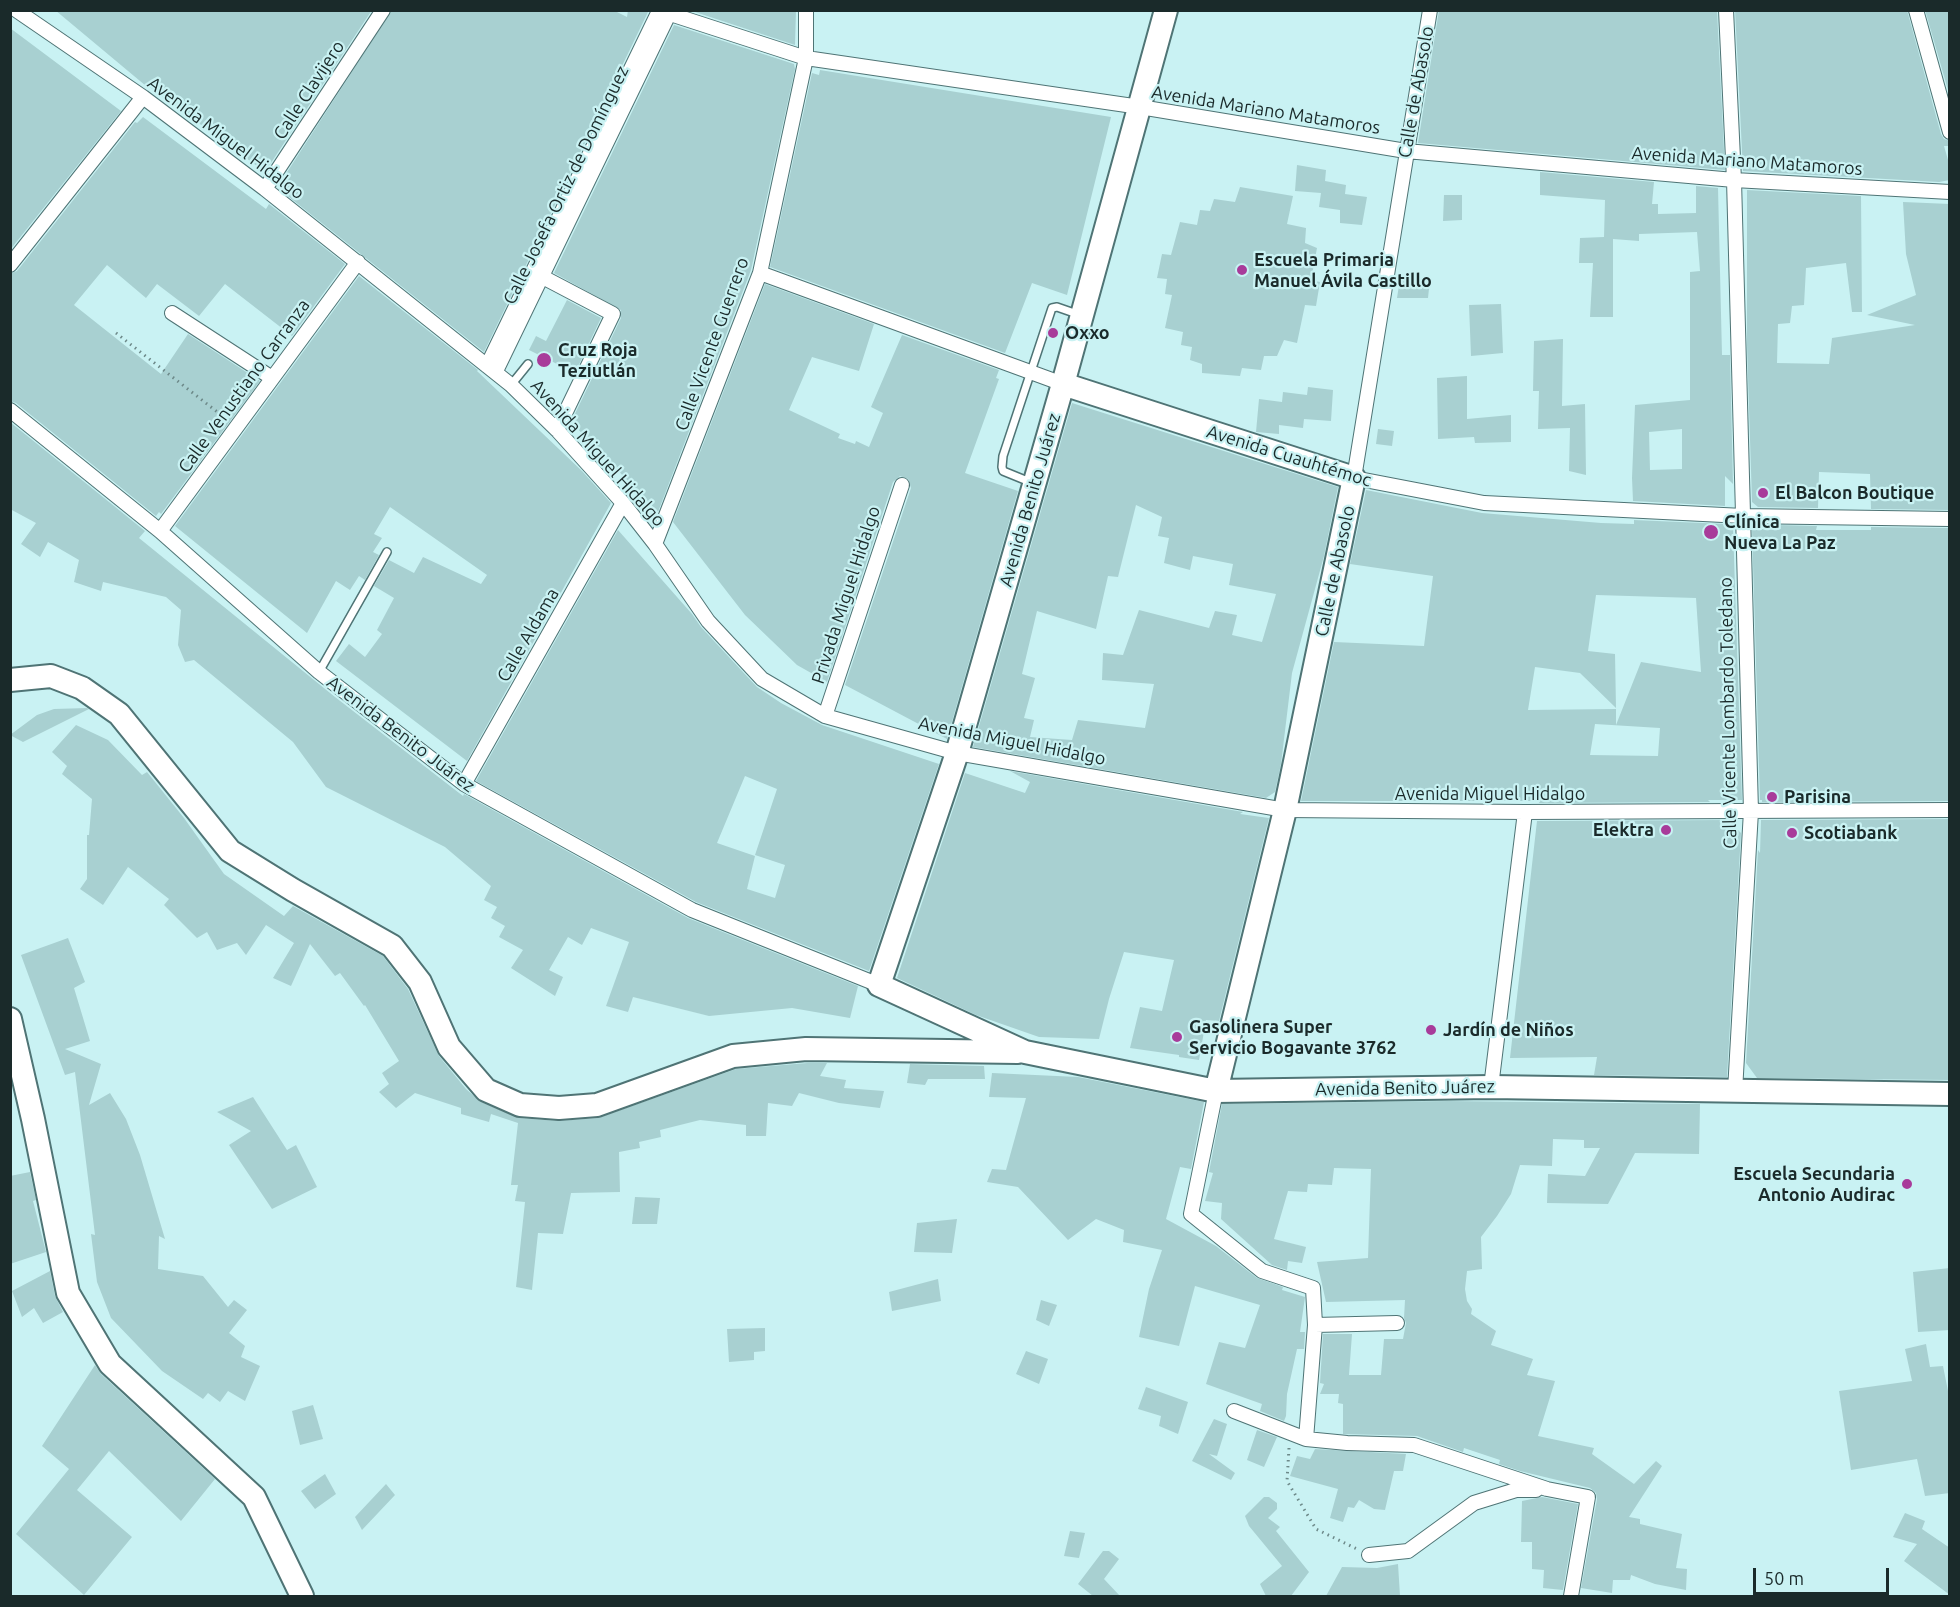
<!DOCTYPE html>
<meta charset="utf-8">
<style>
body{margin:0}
#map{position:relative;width:1960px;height:1607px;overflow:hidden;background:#c9f2f3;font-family:Ubuntu,sans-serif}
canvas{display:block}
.frame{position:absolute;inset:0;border:12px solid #1a2a2a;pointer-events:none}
.scale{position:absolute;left:1753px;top:1568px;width:136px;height:27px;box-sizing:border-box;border:3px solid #1a2a2a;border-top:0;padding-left:8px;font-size:18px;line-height:21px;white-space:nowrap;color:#1a2a2a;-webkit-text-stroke:4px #c9f2f3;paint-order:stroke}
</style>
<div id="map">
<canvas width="1960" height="1607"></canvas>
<div class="frame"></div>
<div class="scale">50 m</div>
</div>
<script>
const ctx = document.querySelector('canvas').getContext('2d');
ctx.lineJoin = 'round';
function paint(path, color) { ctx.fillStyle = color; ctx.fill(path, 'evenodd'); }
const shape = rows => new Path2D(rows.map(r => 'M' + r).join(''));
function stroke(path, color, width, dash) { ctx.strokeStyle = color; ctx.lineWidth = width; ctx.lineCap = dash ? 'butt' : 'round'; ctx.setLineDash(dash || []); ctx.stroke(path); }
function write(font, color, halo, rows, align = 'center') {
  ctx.font = font + ' Ubuntu,sans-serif'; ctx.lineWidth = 4.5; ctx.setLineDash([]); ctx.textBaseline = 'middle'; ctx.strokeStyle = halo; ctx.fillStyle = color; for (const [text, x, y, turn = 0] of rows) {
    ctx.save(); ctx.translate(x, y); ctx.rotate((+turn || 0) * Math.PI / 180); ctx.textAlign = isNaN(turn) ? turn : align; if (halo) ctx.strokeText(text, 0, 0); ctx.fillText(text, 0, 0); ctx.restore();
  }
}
paint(shape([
 [55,10,372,10,265,172,147,85,146,86],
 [392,10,613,10,627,17,628,10,649,10,484,352,279,189,282,184,280,183],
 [689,10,796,10,795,45],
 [1439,10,1717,10,1725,170,1418,143],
 [1735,10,1907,10,1941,134,1944,139,1950,141,1950,146,1944,146,1950,167,1950,180,1939,182,1743,171],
 [1925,10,1950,10,1950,97],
 [674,25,794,64,795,69,751,270,658,512,571,422,621,318,621,310,554,273],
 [10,28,121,111,10,250],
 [820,70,1111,117,1067,295,1032,283,1005,353,770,267,812,73,819,75],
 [143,117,266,209,269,204,345,264,292,336,225,284,199,316,157,284,146,298,107,265,74,305,161,374,188,334,260,381,161,514,159,512,156,516,16,403,10,401,10,274,17,271,135,122,137,123],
 [1297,165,1326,170,1325,181,1346,185,1345,194,1367,197,1362,225,1340,223,1340,210,1319,207,1321,193,1295,191],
 [1540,172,1654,182,1652,204,1658,204,1658,214,1696,213,1696,186,1718,188,1722,355,1730,355,1733,484,1725,476,1725,506,1633,501,1632,478,1635,405,1690,400,1690,272,1700,271,1697,232,1639,234,1639,241,1613,239,1613,317,1590,317,1593,263,1579,263,1580,238,1604,237,1605,200,1540,195],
 [1682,429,1682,469,1650,470,1649,432],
 [1240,187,1293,196,1287,224,1306,228,1305,243,1317,248,1311,280,1320,282,1316,306,1305,305,1297,343,1284,340,1277,356,1264,356,1261,370,1242,368,1240,376,1202,373,1202,364,1190,360,1192,347,1181,345,1183,332,1165,328,1172,295,1165,294,1167,279,1157,278,1162,254,1171,255,1180,222,1197,225,1200,210,1210,211,1214,199,1235,202],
 [1747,190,1861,196,1862,312,1852,312,1846,263,1806,268,1804,305,1792,306,1790,323,1778,324,1777,363,1829,364,1832,338,1915,325,1867,315,1916,295,1906,254,1903,202,1950,204,1950,510,1871,509,1870,474,1819,472,1818,508,1758,507,1752,502,1747,345],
 [1444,195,1462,195,1462,220,1443,221],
 [359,276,478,370,477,371,582,471,611,503,467,761,336,661,349,644,365,657,382,634,377,630,394,598,374,586,389,560,414,573,423,557,481,584,487,575,390,507,374,534,382,538,373,552,379,555,365,580,359,576,350,590,336,581,307,633,175,526],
 [1400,279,1430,279,1428,298,1397,298],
 [765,284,874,324,859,371,812,357,789,410,840,434,838,438,855,444,856,441,869,447,883,413,871,407,902,335,999,370,996,378,999,379,965,473,1018,491,947,739,845,685,911,488,908,479,900,476,893,482,827,682,797,665,745,615,673,522],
 [567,300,601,318,575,373,529,350,536,336,546,341],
 [1501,304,1503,353,1471,356,1469,305],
 [1563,339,1562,406,1585,404,1586,475,1569,471,1570,428,1538,429,1539,391,1533,391,1534,341],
 [1467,376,1467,419,1511,415,1511,442,1475,443,1474,437,1438,439,1437,378],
 [1308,387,1333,390,1331,421,1304,419,1303,428,1279,425,1279,434,1256,432,1259,399,1282,402,1283,392,1307,395],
 [1072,403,1338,487,1324,556,1292,673,1281,764,1275,792,1266,798,973,747],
 [1136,505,1162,517,1158,536,1169,538,1164,563,1190,570,1193,556,1233,564,1229,585,1276,594,1262,642,1232,635,1237,615,1215,611,1209,628,1139,610,1123,655,1103,653,1102,680,1154,684,1145,728,1078,720,1072,740,1030,737,1034,720,1024,718,1035,678,1022,674,1037,611,1096,629,1108,576,1118,577],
 [10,422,145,531,139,538,335,697,463,796,464,794,688,918,858,986,850,1018,792,1008,709,1016,633,997,628,1012,606,1006,629,942,591,928,582,945,568,937,549,970,563,977,555,996,511,968,523,950,499,937,505,926,491,918,497,907,484,900,491,886,445,847,326,787,293,742,194,660,185,662,178,645,181,610,166,597,103,582,101,591,74,582,79,560,48,542,40,557,21,544,36,523,10,509],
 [1378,429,1394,431,1392,446,1376,444],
 [1366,490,1482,513,1601,523,1634,524,1634,520,1726,524,1726,526,1733,526,1742,800,1708,800,1710,802,1539,803,1540,801,1301,801,1334,642,1424,646,1433,576,1350,564],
 [1596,595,1696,598,1701,672,1641,662,1616,725,1616,709,1528,710,1535,667,1580,673,1616,708,1615,654,1588,651],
 [1595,724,1660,728,1658,756,1590,755],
 [1777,525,1817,526,1816,530,1871,530,1871,527,1950,528,1950,801,1762,802,1762,800,1760,800,1752,529,1781,529],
 [618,530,692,614,701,627,757,687,781,703,822,725,939,764,869,971,696,902,476,781],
 [745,776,777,789,755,855,785,865,775,898,747,889,755,856,717,843],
 [87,708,89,709,23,742,10,735,37,715,54,709],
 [76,725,108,740,142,775,147,772,184,818,224,874,284,916,293,906,383,956,408,989,439,1056,466,1089,481,1102,519,1118,558,1121,598,1118,736,1069,807,1063,827,1063,820,1076,846,1080,844,1088,884,1091,880,1108,839,1103,799,1093,792,1106,768,1103,766,1136,746,1136,746,1125,700,1120,660,1130,661,1137,639,1142,640,1148,619,1152,620,1192,571,1193,563,1234,538,1233,532,1290,516,1287,525,1202,515,1201,518,1185,511,1185,518,1123,491,1114,489,1122,461,1114,461,1108,415,1093,396,1108,379,1092,389,1084,382,1073,399,1061,365,1005,364,1006,340,973,335,976,310,944,291,986,273,978,294,943,266,925,246,955,237,943,217,950,207,932,197,938,164,905,169,899,128,867,103,905,80,889,87,879,87,835,89,835,92,799,62,774,67,766,52,752],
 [1010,771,1243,812,1240,814,1269,818,1219,1021,1206,1020,1199,1060,1179,1057,1179,1055,1130,1048,1140,1007,1162,1011,1174,960,1124,952,1109,999,1099,1039,1039,1037,976,1015,897,978,965,773,1025,793,1030,782],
 [1950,819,1950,1080,1757,1078,1746,1063,1758,850,1760,853,1761,820],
 [1728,820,1741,833,1727,1077,1594,1075,1597,1057,1510,1058,1537,821],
 [68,938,85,982,74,988,90,1041,65,1049,101,1064,89,1105,110,1093,126,1119,140,1155,165,1239,159,1236,158,1269,203,1276,228,1307,234,1300,247,1310,229,1333,245,1346,241,1357,260,1366,245,1401,228,1391,220,1402,208,1393,203,1399,162,1371,111,1318,97,1282,91,1234,95,1235,75,1072,65,1075,21,955],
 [910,1064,984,1066,985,1079,928,1079,925,1085,907,1083],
 [992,1073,1078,1077,1204,1102,1191,1169,1180,1167,1166,1219,1216,1246,1257,1278,1283,1287,1282,1290,1305,1297,1300,1332,1305,1332,1304,1349,1297,1349,1287,1394,1286,1416,1284,1421,1260,1411,1262,1404,1206,1384,1219,1342,1245,1348,1260,1305,1195,1286,1179,1346,1139,1337,1149,1289,1162,1250,1123,1242,1124,1230,1096,1219,1068,1240,1018,1187,987,1182,992,1169,1006,1170,1026,1098,989,1097],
 [253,1097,287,1150,296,1145,317,1187,272,1209,229,1145,251,1131,217,1112],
 [1448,1101,1700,1104,1699,1154,1635,1153,1608,1204,1547,1203,1548,1174,1585,1176,1600,1148,1584,1148,1584,1140,1553,1139,1552,1166,1520,1165,1511,1194,1497,1216,1481,1237,1482,1269,1467,1271,1465,1289,1467,1301,1472,1309,1471,1314,1496,1331,1491,1345,1533,1359,1527,1375,1555,1381,1538,1436,1594,1448,1592,1454,1634,1484,1656,1461,1662,1466,1629,1517,1640,1519,1640,1524,1682,1534,1676,1568,1687,1569,1686,1590,1655,1584,1631,1575,1630,1580,1613,1580,1612,1593,1581,1588,1597,1499,1596,1493,1590,1488,1520,1471,1499,1464,1500,1460,1464,1448,1463,1452,1417,1436,1343,1434,1343,1404,1338,1403,1339,1394,1320,1394,1324,1384,1320,1383,1323,1334,1352,1334,1349,1375,1381,1375,1384,1339,1403,1339,1406,1323,1404,1318,1405,1300,1326,1302,1317,1262,1368,1258,1371,1169,1334,1168,1332,1185,1308,1184,1307,1192,1288,1191,1274,1239,1306,1247,1302,1263,1288,1261,1287,1270,1272,1265,1221,1219,1222,1203,1205,1201,1213,1173,1209,1172,1222,1104],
 [30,1172,36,1200,33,1201,46,1252,10,1264,10,1176],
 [635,1197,660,1198,657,1224,632,1224],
 [957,1219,952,1253,914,1252,917,1223],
 [1950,1268,1950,1330,1918,1332,1913,1272],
 [50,1271,55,1296,63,1312,43,1323,34,1308,22,1317,12,1291],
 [938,1279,941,1301,892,1311,889,1292],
 [1041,1300,1057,1305,1049,1326,1036,1320],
 [765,1328,765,1351,754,1352,754,1360,729,1362,727,1329],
 [1926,1344,1930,1367,1943,1366,1950,1401,1950,1493,1925,1496,1917,1459,1851,1470,1839,1391,1912,1381,1905,1349],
 [1026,1351,1048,1359,1039,1384,1016,1374],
 [95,1365,101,1374,215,1479,181,1521,109,1451,77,1490,132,1537,84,1595,16,1534,69,1469,42,1446],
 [1146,1387,1188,1402,1178,1434,1159,1426,1161,1416,1138,1409],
 [313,1405,323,1439,300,1445,292,1411],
 [1214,1419,1227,1424,1217,1456,1209,1454,1235,1473,1231,1480,1192,1461],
 [1257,1430,1277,1437,1264,1467,1247,1460],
 [1315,1449,1406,1454,1403,1471,1394,1471,1385,1510,1374,1509,1359,1500,1354,1508,1348,1507,1343,1522,1330,1518,1338,1489,1290,1476,1297,1456,1310,1459],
 [325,1474,336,1494,315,1509,301,1491],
 [386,1484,395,1495,362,1530,355,1517],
 [1264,1497,1269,1497,1277,1503,1277,1509,1268,1518,1280,1527,1276,1531,1309,1572,1291,1596,1266,1596,1260,1584,1282,1566,1249,1526,1245,1516],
 [1542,1497,1578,1504,1563,1590,1543,1588,1544,1570,1532,1569,1532,1542,1521,1542,1522,1501],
 [1905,1513,1925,1521,1922,1529,1950,1548,1950,1595,1904,1561,1917,1544,1893,1537],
 [1070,1531,1085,1533,1079,1558,1064,1556],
 [1103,1551,1109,1551,1119,1559,1104,1579,1120,1596,1093,1596,1078,1584],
 [1398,1564,1400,1596,1326,1596,1342,1567,1377,1568]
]), '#a8d0d1');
const lane = shape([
 [511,385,528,364],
 [1030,482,1003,471,1002,467,1003,456,1052,308,1057,307,1080,315],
 [319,672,387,552]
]);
const street = shape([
 [16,10,143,97,265,189,511,385,557,430,623,503,655,544,708,621,762,679,825,716,957,753,1285,810,1525,812,1950,810],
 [658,10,806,58,1140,107,1406,151,1734,180,1950,192],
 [1430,10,1354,478,1484,503,1743,516,1950,519],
 [1726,10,1734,180,1751,811,1735,1091],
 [1916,10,1950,132],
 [265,189,383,10],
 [10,265,143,97],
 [535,273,613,314,557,430],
 [760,273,1063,384],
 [172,313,272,378],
 [487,366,659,11],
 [496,371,669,14],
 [10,410,160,531,319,672,464,784,692,910,879,985],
 [160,531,358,262],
 [655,544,760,273,806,58,806,10],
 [825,716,902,485],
 [464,784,623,503],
 [1491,1087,1525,812],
 [1216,1091,1191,1214,1262,1271,1313,1288,1315,1325,1306,1439],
 [1315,1325,1397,1323],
 [1234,1411,1306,1439,1347,1443,1414,1445,1547,1489,1588,1497,1571,1596],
 [1369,1555,1408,1551,1474,1503,1516,1490,1536,1490]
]);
const primary = shape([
 [1166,10,1063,384,957,753,879,985,1025,1052,1216,1091,1491,1087,1950,1094],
 [1063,384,1354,478,1285,810,1216,1091],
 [10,680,51,676,82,688,119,714,230,851,293,890,392,946,420,982,449,1047,486,1090,520,1105,559,1108,597,1105,733,1056,806,1049,1018,1052],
 [10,1019,33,1119,68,1293,110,1364,254,1497,302,1596]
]);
stroke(lane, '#4f7475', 10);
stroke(street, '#4f7475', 16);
stroke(primary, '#4f7475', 26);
stroke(shape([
 [116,333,225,418],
 [1289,1448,1287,1481,1316,1529,1357,1549]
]), '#6d8989', 3, [1.5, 4.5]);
stroke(lane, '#fff', 7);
stroke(street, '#fff', 14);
stroke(primary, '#fff', 22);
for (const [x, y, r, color] of [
 [1242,270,6,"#a83b9a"],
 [1053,333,6,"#a83b9a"],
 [544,360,8,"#a83b9a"],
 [1763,493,6,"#a83b9a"],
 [1711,532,8,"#a83b9a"],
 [1772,797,6,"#a83b9a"],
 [1666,830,6,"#a83b9a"],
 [1792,833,6,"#a83b9a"],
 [1431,1030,6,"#a83b9a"],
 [1177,1037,6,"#a83b9a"],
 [1907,1184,6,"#a83b9a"]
]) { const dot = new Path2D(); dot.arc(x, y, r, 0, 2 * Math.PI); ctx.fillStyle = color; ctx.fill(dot); stroke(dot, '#c9f2f3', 2); }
write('18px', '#1a2a2a', '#c9f2f3', [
 ["Calle Clavijero",309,90,-57],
 ["Calle de Abasolo",1416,92,-80],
 ["Avenida Mariano Matamoros",1266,110,9],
 ["Avenida Miguel Hidalgo",226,138,37],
 ["Avenida Mariano Matamoros",1747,161,4],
 ["Calle Josefa Ortiz de Domínguez",566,185,-64],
 ["Calle Vicente Guerrero",712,344,-70],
 ["Calle Venustiano Carranza",244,386,-54],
 ["Avenida Miguel Hidalgo",598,453,48],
 ["Avenida Cuauhtémoc",1289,456,17],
 ["Avenida Benito Juárez",1030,500,-74],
 ["Calle de Abasolo",1335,571,-78],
 ["Privada Miguel Hidalgo",846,595,-72],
 ["Calle Aldama",528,635,-60],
 ["Calle Vicente Lombardo Toledano",1728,713,-91],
 ["Avenida Benito Juárez",401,734,37],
 ["Avenida Miguel Hidalgo",1012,741,11],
 ["Avenida Miguel Hidalgo",1490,794],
 ["Avenida Benito Juárez",1405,1088,-1]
]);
write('bold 18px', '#1a2a2a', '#c9f2f3', [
 ["Escuela Primaria",1254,260],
 ["Manuel Ávila Castillo",1254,281],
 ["Oxxo",1065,333],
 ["Cruz Roja",558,350],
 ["Teziutlán",558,371],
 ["El Balcon Boutique",1775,493],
 ["Clínica",1724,522],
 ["Nueva La Paz",1724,543],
 ["Parisina",1784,797],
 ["Elektra",1654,830,"right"],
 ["Scotiabank",1804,833],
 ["Gasolinera Super",1189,1027],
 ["Servicio Bogavante 3762",1189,1048],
 ["Jardín de Niños",1443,1030],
 ["Escuela Secundaria",1895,1174,"right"],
 ["Antonio Audirac",1895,1195,"right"]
], 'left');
</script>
